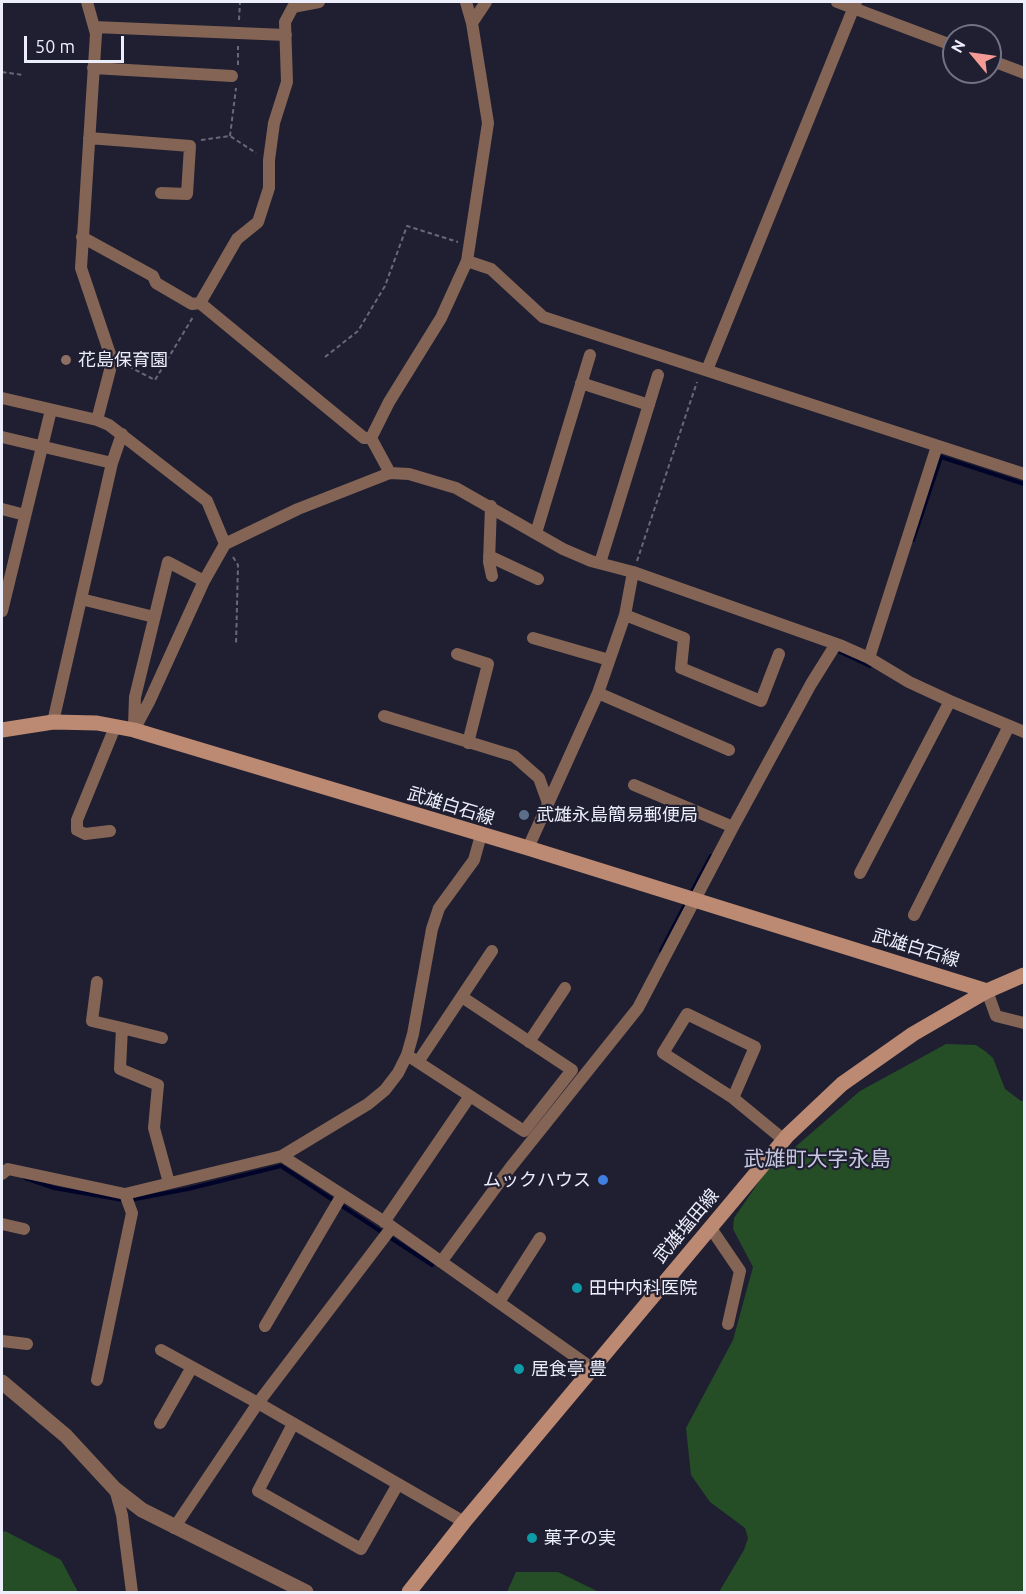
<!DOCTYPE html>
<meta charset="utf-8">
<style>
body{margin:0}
#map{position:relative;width:1026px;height:1594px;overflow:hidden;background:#1f1f31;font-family:Ubuntu,sans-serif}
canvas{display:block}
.frame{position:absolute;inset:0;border:3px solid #edeefb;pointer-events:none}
.north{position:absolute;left:942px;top:24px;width:60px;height:60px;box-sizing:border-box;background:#1f1f31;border:2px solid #717282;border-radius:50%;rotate:299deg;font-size:16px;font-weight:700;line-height:24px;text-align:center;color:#edeefb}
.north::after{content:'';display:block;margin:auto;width:21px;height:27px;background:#f59b96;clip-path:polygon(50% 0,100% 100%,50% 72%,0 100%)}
.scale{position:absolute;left:24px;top:36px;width:100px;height:27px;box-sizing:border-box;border:3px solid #edeefb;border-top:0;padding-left:8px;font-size:18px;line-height:21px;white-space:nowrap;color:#edeefb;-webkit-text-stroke:4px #1f1f31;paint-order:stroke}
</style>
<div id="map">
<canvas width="1026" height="1594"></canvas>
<div class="frame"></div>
<div class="north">N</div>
<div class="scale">50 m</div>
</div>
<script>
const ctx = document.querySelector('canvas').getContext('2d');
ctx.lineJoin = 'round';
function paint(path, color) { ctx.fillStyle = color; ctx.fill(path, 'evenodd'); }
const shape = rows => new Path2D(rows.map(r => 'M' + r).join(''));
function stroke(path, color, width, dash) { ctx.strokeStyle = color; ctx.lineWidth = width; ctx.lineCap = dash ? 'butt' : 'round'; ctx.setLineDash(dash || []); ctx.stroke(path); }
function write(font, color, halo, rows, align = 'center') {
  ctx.font = font + ' Ubuntu,"Noto Sans JP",sans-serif'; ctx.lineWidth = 4.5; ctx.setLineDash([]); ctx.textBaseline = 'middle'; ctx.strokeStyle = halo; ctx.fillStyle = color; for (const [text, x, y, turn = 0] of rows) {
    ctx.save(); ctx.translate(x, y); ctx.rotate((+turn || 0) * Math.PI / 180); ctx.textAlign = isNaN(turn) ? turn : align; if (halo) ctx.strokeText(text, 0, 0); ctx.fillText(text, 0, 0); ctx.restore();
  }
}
paint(shape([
 [946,1044,976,1045,985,1051,993,1058,1005,1089,1021,1101,1024,1100,1024,1592,719,1592,744,1550,748,1538,745,1528,710,1502,691,1475,686,1428,733,1340,753,1267,733,1229,734,1218,765,1173,860,1091],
 [5,1531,61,1560,78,1592,2,1592,2,1533],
 [516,1572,558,1572,599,1592,507,1592]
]), '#254e27');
stroke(shape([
 [913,540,941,457,1024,484],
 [836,650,870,666,872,661],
 [690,895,711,856],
 [661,951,687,901],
 [25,1178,54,1188,123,1200],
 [130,1200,188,1189,281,1166,432,1265,435,1261]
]), '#000429', 4);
stroke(shape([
 [239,20,240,2],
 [238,65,238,46],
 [2,72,23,75],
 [230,136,236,88],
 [201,140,230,136,256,153],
 [325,357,358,331,385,286,407,226,458,242],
 [122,363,155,380,193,317],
 [233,557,238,565,236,645],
 [637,561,697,382]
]), '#686878', 2, [4.5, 3]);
stroke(shape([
 [87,2,96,34,81,268,111,357,110,370,97,420],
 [837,2,954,46],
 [472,23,486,2],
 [94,27,286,35],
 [990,60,1024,73],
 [93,68,232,76],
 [89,138,190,146,187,194,161,193],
 [82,237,153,276,156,283,192,304,200,303,364,438,371,438],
 [467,261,491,269,543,317,1024,474],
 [200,303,237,239,258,222,269,188,269,160,274,123,287,82,285,22,293,7,319,2],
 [707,370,856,2],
 [581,383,649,405],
 [2,398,97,420,109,425,207,501,225,544],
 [2,437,112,463],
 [390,473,371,438,389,402,441,318,467,261,488,123,472,23,466,2],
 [491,506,489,562,492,576],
 [2,509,25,515],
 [536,533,590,355],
 [489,556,538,579],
 [600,563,658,375],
 [81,599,154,617],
 [2,611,51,410],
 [625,615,684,638,681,668,761,701,779,654],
 [533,638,609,660],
 [457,654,488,664,468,743],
 [869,658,937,446],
 [598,693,729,750],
 [384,716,514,756,539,778,548,803],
 [53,722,112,463,122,434],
 [134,726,135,697,168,562,204,581],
 [134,730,149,702,204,581,225,544,298,509,390,473,409,474,456,488,563,549,591,561,633,572,842,646,869,658,909,682,950,701,1024,732],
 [634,785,733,827],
 [110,831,85,834,77,830,77,820,115,727],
 [528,848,598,693,625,615,633,572],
 [860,873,950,701],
 [914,915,1009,726],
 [97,982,92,1021,122,1028,120,1069,158,1085,154,1128,169,1183],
 [987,991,996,1016,1024,1023],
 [122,1028,162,1038],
 [529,1042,565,988],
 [407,1055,524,1131,572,1070,462,997],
 [418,1062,492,951],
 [733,1098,755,1047,687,1014,663,1053,733,1098,784,1140],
 [282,1156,391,1226],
 [2,1174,8,1169,125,1194,282,1156,368,1104,385,1090,398,1073,407,1055,413,1034,432,929,439,908,474,860,481,835],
 [384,1222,470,1096],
 [2,1224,24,1229],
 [710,1227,740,1271,728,1324],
 [441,1262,510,1168,638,1008,733,827,811,684,836,644],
 [499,1302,540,1238],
 [265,1326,342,1195],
 [2,1341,27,1344],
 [161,1350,258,1403,464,1522],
 [97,1380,132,1213,125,1194],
 [160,1423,192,1367],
 [293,1424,258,1491,361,1549,398,1484],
 [115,1489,122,1515,132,1592],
 [174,1528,258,1403,392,1227,593,1369]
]), '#836455', 12);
stroke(shape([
 [2,1382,66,1436,115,1489,142,1510,306,1592]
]), '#836455', 15);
stroke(shape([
 [2,730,53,722,97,723,134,730,528,848,987,991],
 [409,1592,464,1522,788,1135,842,1084,913,1034,987,991,1024,975]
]), '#bc8972', 15);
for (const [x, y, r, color] of [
 [66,360,6,"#8d6e63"],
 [524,815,6,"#5c6f8a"],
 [603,1180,6,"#3f7fe0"],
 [577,1288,6,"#0f9aa8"],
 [519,1369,6,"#0f9aa8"],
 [532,1538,6,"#0f9aa8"]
]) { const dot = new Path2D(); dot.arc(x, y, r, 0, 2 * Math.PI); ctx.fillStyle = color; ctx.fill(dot); stroke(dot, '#1f1f31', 2); }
write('18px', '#edeefb', '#1f1f31', [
 ["花島保育園",78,360],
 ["武雄永島簡易郵便局",536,815],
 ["ムックハウス",591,1180,"right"],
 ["田中内科医院",589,1288],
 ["居食亭 豊",531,1369],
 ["菓子の実",544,1538]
], 'left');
write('18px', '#edeefb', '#1f1f31', [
 ["武雄白石線",451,806,17],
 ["武雄白石線",916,948,17],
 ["武雄塩田線",686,1226,-50]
]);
write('21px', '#c5c6df', '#1f1f31', [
 ["武雄町大字永島",817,1159]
]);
</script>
